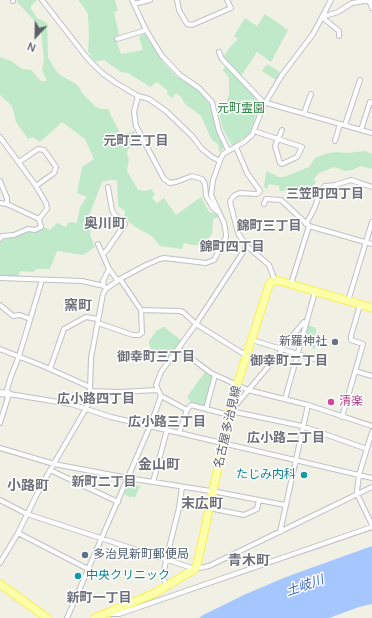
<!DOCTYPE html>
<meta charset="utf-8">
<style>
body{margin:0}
#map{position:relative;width:372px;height:618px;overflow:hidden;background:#f0f0e4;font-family:Manrope,sans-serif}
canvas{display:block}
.north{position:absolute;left:16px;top:16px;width:40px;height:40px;-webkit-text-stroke:3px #fff;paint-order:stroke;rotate:202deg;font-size:11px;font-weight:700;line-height:16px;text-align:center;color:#5c5f66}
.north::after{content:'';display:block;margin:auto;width:14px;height:18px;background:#5c5f66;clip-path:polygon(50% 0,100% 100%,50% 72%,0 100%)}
</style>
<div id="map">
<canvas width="372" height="618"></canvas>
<div class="north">N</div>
</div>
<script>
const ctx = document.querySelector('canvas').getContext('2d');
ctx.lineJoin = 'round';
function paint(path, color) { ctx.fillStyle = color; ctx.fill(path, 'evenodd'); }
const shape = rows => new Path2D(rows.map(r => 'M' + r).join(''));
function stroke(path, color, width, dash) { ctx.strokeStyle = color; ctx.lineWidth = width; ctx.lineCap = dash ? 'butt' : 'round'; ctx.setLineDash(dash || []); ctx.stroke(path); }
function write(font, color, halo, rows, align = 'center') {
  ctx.font = font + ' Manrope,"Noto Sans JP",sans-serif'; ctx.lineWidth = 3; ctx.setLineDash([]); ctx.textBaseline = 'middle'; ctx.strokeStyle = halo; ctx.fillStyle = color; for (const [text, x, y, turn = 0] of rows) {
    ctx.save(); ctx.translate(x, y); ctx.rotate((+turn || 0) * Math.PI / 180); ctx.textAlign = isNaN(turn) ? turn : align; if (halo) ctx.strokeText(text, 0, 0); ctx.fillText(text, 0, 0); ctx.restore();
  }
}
paint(shape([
 [17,0,37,0,31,6,31,9,37,18,47,23,48,57,54,68,60,75,76,84,80,88,81,92,96,107,102,109,108,109,121,135,134,131,139,143,128,149,127,154,129,159,127,171,138,190,145,191,151,189,155,194,152,198,157,203,164,198,176,215,201,197,209,212,218,214,219,217,213,219,212,234,208,240,203,245,192,245,184,243,182,249,160,246,152,236,135,227,124,218,125,211,118,206,117,182,116,180,109,180,102,182,89,216,91,224,90,235,95,247,83,255,57,251,50,269,37,269,33,272,20,271,18,278,0,277,0,242,2,241,5,239,28,232,40,231,44,227,50,230,57,223,66,227,69,222,77,223,80,207,87,197,77,193,82,167,94,159,85,139,62,122,40,142,33,137,28,139,16,122,12,106,0,95,0,57,11,61,22,69,31,70,41,81,47,81,42,70,44,60,41,28,18,3],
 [78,0,115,0,118,11,114,12,119,35,115,37,121,54,143,50,139,36,145,34,163,62,177,77,197,89,207,101,211,107,218,135,224,147,222,150,219,152,218,144,213,141,210,136,201,116,184,103,182,98,176,93,172,98,167,94,168,91,157,82,150,87,128,73,121,72,104,60,94,62,88,51,89,37,88,14,83,6],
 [265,14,288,30,271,62,257,52,239,79,261,102,249,134,232,146,223,129,219,114,222,113,229,95,229,78,223,70,228,63,223,57,231,46,238,39,234,36,245,18,257,26],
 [267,64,281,73,276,80,262,71],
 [365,151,372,154,372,169,361,166,352,170,345,171,334,167,319,173,314,179,316,182,311,188,280,191,279,186,269,184,267,189,264,187,266,171,279,177,284,177,309,167,315,158,328,153,337,152,349,153],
 [308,325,316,328,315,349,309,347,311,340,305,338],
 [164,327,182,341,166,363,152,352,149,344,149,341,157,330],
 [205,372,213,377,205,407,191,402,187,397],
 [129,482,135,483,135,485,140,486,135,498,132,496,131,498,124,494]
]), '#bfe9c8');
paint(shape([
 [372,546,372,604,359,607,329,618,199,618,203,615,246,594,286,577]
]), '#a5c6ff');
const street = shape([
 [13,0,13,1],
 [42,0,88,59,102,73,116,83,138,96,149,99,166,111,192,136,202,149,212,157,220,161],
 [132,0,146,30,162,56,180,75,199,88,212,102,219,131,228,150],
 [177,0,179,10,187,24,192,25,231,8,227,0],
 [369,0,372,8],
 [134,4,150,0],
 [322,17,338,12,352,3,372,0],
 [322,17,339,31,339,36],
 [117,39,146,30],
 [219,52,222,59,263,102,372,133],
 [138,96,134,112,136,126,164,179,170,183,176,182,192,176,202,179,205,184,206,196,213,208,218,212],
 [304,113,311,94],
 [345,125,360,80],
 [361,130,370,102,372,103],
 [254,131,302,147,297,157,282,164,280,163,275,146,278,139,282,130],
 [0,137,36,186,46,203,47,209,39,219],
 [335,141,340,124],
 [236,147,247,173,260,191,257,194,240,193,235,195,232,198,230,202,237,229,239,235,247,246,269,265,275,281],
 [19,162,38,149,44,150,56,167,54,173,36,186],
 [0,181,7,198,7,204],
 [0,203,7,204,39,219],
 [264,204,266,199,281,200,309,226,372,244],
 [306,224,314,209,321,190,325,186,335,185,351,180,372,187],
 [0,239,2,236,14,235,28,229,35,230,41,227,39,219],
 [98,244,109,269,118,281],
 [103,254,107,250,125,224,114,214,112,210,108,187],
 [0,278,82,281,104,286,106,289],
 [120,279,141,310,179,311,183,312,196,324,247,356],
 [291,284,309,226],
 [104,286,103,281,109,269],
 [348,301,372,222],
 [0,305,13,316,20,315,30,319],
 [98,323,133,335,139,335,142,333,141,310],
 [252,340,314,359],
 [0,349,43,366,90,387],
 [179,349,211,373,248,390,308,405,372,426],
 [281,349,304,322],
 [50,369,64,329,86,317,98,319],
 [355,371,372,376],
 [90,391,120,392,157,390],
 [6,394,10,379,19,356,42,280],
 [161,396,187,410],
 [285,399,315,292],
 [236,405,282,350],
 [206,409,215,375],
 [230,411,302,426,367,449],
 [342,417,363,344,351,340,351,336,360,305],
 [0,423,9,394,71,404,111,417,372,478],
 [372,432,359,475,357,491,357,494,372,525],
 [179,433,187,410,191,405,229,415],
 [0,448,54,464,128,478,217,492,285,505],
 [50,470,118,502],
 [153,482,167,430],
 [0,500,27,514,195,569,209,566,372,487],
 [209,508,244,515,257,509,259,500],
 [280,532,308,405],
 [18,533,88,569],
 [0,563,18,533,42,484,88,405,90,391,91,358,103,294,106,289,120,279,146,265,160,259,164,258,206,263,214,260,226,237,226,234,224,223,211,195,213,180,221,158,223,154,244,142,252,135,264,105,282,75,313,34,331,0],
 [167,586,163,578,166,560,179,508,182,487],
 [109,614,119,614,372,527],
 [67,618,151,424,161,396,156,385,161,372,196,324,247,246]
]);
const secondary = shape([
 [0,393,9,394]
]);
const primary = shape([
 [0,584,47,618],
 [95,618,153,594,195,569,198,561,229,415,237,385,269,285,271,282,275,281,280,281,372,308]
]);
stroke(street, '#bec0c6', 6);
stroke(secondary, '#c1c2ca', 8);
stroke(primary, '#fdef51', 9);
stroke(street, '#fff', 4);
stroke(secondary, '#fff', 6);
stroke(primary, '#fcffaa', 7);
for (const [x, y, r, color] of [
 [335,342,4,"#6b7280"],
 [331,402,4,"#d1479c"],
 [304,475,4,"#0f9aa8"],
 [85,555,4,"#5c6f8a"],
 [78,576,4,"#0f9aa8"]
]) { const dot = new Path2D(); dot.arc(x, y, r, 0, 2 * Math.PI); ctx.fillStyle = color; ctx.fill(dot); stroke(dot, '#fff', 1.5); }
write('12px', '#2e8443', '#fff', [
 ["元町霊園",241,109]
]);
write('12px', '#5b616d', '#fff', [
 ["新羅神社",327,342]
], 'right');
write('12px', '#b23c85', '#fff', [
 ["清楽",339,402]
], 'left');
write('12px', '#5c5f66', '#fff', [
 ["名古屋多治見線",228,427,-77]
]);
write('12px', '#0d838f', '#fff', [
 ["たじみ内科",296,475],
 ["中央クリニック",86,576,"left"]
], 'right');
write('12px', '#4e5e75', '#fff', [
 ["多治見新町郵便局",93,555]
], 'left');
write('bold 13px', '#6d7078', '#fff', [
 ["元町三丁目",136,141],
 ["三笠町四丁目",325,194],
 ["錦町三丁目",269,226],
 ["錦町四丁目",232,247],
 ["御幸町三丁目",156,357],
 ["御幸町二丁目",289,361],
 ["広小路四丁目",96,399],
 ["広小路三丁目",167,422],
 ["広小路二丁目",286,438],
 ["新町二丁目",104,482],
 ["新町一丁目",99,598]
]);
write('italic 13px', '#3d66cd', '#fff', [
 ["土岐川",305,586,-19]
]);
write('bold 14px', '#6d7078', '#fff', [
 ["奥川町",105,224],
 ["窯町",78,306],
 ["金山町",159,465],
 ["小路町",28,486],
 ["末広町",202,504],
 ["青木町",249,561]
]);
</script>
